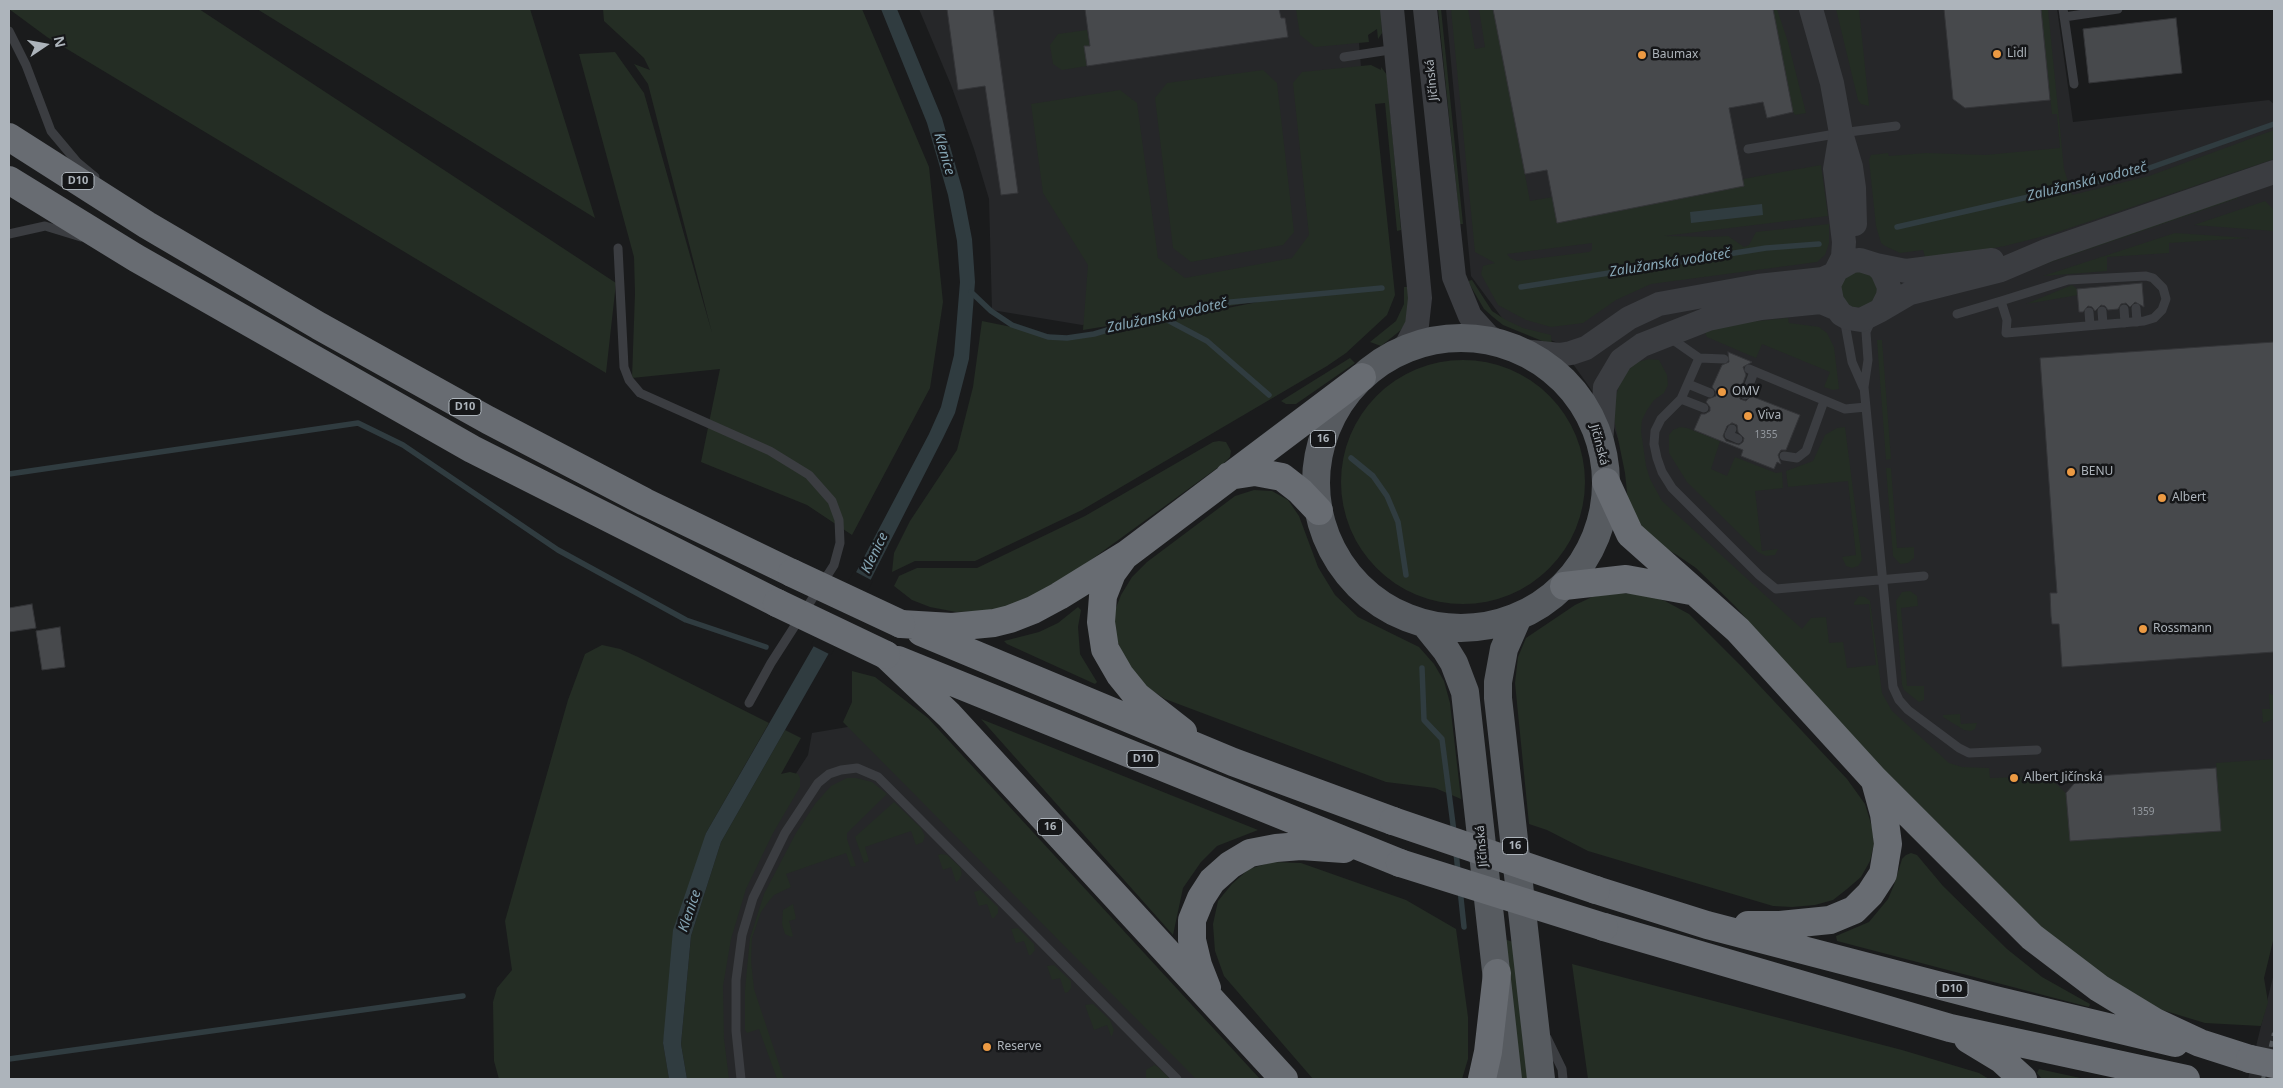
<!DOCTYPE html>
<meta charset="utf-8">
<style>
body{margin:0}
#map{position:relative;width:2283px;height:1088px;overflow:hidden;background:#1a1b1c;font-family:"Noto Sans",sans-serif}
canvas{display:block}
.frame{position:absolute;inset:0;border:10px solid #adb4bb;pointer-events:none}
.north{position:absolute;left:20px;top:20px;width:50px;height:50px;-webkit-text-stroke:4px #151618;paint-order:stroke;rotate:78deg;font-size:14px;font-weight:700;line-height:20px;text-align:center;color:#adb4bb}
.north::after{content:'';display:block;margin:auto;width:18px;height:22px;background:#adb4bb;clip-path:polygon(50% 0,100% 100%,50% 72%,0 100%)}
</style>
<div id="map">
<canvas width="2283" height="1088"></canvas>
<div class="frame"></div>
<div class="north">N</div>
</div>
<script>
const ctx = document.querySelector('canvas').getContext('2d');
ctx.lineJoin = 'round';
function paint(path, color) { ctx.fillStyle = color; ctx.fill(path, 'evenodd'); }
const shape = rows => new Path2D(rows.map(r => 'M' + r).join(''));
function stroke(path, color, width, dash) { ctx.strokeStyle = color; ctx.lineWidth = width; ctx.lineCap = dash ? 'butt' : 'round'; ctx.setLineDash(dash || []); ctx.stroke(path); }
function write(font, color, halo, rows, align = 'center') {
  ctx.font = font + ' "Noto Sans",sans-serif'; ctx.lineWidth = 5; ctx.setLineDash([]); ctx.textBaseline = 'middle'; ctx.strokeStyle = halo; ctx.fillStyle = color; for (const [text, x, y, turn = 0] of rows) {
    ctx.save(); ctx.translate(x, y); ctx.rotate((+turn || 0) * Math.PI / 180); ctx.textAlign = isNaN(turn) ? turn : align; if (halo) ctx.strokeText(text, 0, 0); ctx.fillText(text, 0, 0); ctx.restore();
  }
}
paint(shape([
 [919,9,1356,9,1380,286,1302,291,1082,325,992,310,989,199,974,149,951,85],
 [1446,9,2057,9,2073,122,2269,100,2274,104,2274,862,2026,880,1642,507,1610,416,1558,343,1505,322,1471,276],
 [883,721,1229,1079,719,1079,712,986,765,821,808,755,812,733],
 [2274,973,2274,1079,2248,1079]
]), '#262729');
paint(shape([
 [9,9,199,9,616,283,606,373,47,37],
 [257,9,530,9,595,218],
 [603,9,862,9,929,167,943,302,930,388,852,535,807,505,701,462,720,369,632,378,635,293,634,257,579,54,615,52,644,93,712,333,648,84,634,64,650,70,644,58,604,21],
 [1296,9,1381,9,1382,33,1378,39,1377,29,1368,35,1369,42,1315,47,1300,35],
 [1438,9,1441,9,1463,224,1460,224],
 [1451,9,1468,9,1475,49,1485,47,1479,9,1493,9,1530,201,1553,197,1557,223,1744,186,1743,179,1821,165,1828,216,1664,236,1713,237,1728,236,1744,247,1749,245,1756,232,1829,224,1829,243,1825,255,1817,262,1651,284,1616,300,1583,323,1551,327,1526,320,1498,305,1481,274,1483,266,1495,263,1475,252],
 [1592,243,1592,250,1589,252,1517,261,1510,258,1507,254],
 [1773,9,1777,9,1788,42,1806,113,1795,115,1793,112],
 [1836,9,1859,9,1869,106,1861,104,1858,100],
 [2041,9,2048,9,2064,169,2072,195,2149,176,2274,130,2274,159,2052,234,2005,246,1926,260,1923,250,1900,253,1885,246,1881,243,1876,226,1869,160,1871,155,1888,153,1889,156,1926,153,1985,155,2060,148,2057,114,2052,114],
 [1087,30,1090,46,1085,46,1087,66,1062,70,1053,64,1050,45,1058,34],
 [1371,65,1381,70,1381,67,1387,75,1401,230,1397,231,1385,103,1375,104,1395,295,1387,315,1346,353,1327,366,1082,510,975,561,915,561,892,572,894,553,910,521,957,450,973,387,982,321,1056,336,1081,337,1278,298,1083,330,1088,265,1043,193,1031,104,1120,90,1137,103,1158,258,1185,278,1292,258,1309,235,1293,83,1302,72],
 [1263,70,1277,83,1294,232,1283,245,1191,262,1173,248,1155,98,1167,83],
 [2237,196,2238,198,2002,279],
 [2265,201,2274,210,2274,231,2194,225],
 [2175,233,2249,238,2169,243,2169,253,2107,257,2107,271,2043,276],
 [1852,271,1871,273,1880,290,1871,306,1852,308,1842,299,1840,286,1842,280],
 [1472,280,1492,311,1506,320,1523,328,1551,335,1552,345,1503,325,1493,317,1484,309,1474,292,1468,281],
 [2072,285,2077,289,2078,295,2026,304],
 [1404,287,1409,287,1408,319,1401,330,1381,346,1370,342,1396,321,1404,304],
 [1788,318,1789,323,1819,327,1827,333,1834,347,1839,389,1833,390,1824,387,1830,372,1762,344,1756,358,1707,337,1705,333,1710,326],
 [1877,340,1882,340,1891,459,1886,460],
 [1350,358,1355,363,1296,404,1286,404,1281,401],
 [1649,359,1659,360,1667,375,1668,385,1664,393,1654,400,1647,410,1642,420,1641,431,1646,466,1650,479,1662,501,1802,629,1811,618,1826,617,1829,643,1843,642,1847,668,1876,665,1869,604,1854,605,1854,603,1859,596,1865,597,1870,601,1882,693,1892,711,1949,763,1962,767,1989,768,1990,778,2047,776,2066,793,2070,841,2220,831,2216,763,2274,759,2274,937,2264,978,2268,1002,2261,1026,2205,1023,2159,1009,2049,942,1877,766,1735,606,1696,568,1677,555,1648,539,1629,511,1625,473,1613,414,1615,398,1622,378,1628,369,1638,362],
 '1341 482a122 122 0 1 1 244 0a122 122 0 1 1-244 0Z',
 [1680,427,1687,428,1720,441,1711,469,1727,476,1735,457,1776,473,1782,472,1783,488,1755,491,1762,551,1778,549,1775,555,1766,556,1758,552,1687,482,1669,453,1669,435,1673,430],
 [1845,427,1862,560,1858,566,1852,568,1846,566,1842,557,1856,555,1848,481,1788,487,1786,471,1813,461,1825,435,1837,428],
 [1219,441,1226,442,1231,451,1230,457,1224,463,1062,581,1023,603,990,611,956,612,930,607,912,600,894,586,899,576,917,568,977,568,1085,516,1213,442],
 [1886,468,1891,468,1897,548,1914,547,1914,558,1908,563,1900,564,1893,556],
 [1254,490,1272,491,1288,500,1299,516,1318,567,1335,595,1358,617,1419,647,1434,664,1444,681,1450,703,1461,799,1435,788,1386,782,1165,699,1147,687,1133,673,1123,655,1115,635,1114,613,1121,595,1132,577,1147,562,1235,496],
 [1910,591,1917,596,1918,606,1901,608,1907,686,1924,686,1924,700,1919,702,1904,690,1902,685,1896,601,1902,592],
 [1617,593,1645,594,1665,601,1689,614,1743,668,1847,779,1865,804,1872,827,1874,844,1870,861,1861,877,1847,889,1833,900,1815,905,1792,907,1773,906,1588,851,1547,830,1529,824,1515,683,1518,657,1526,638,1575,605,1592,597],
 [1078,607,1081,610,1078,627,1080,654,1097,682,1095,684,1007,644,1004,641,1039,632,1058,623],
 [602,645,620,649,638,657,769,723,706,833,663,1043,669,1079,499,1079,494,1061,493,1002,497,988,512,970,505,921,568,700,585,654],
 [852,671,875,677,928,718,1260,1079,1196,1079,843,722,852,702],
 [2269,694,2274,695,2274,719,2263,723,2262,709,2270,709],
 [1960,714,1961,724,1977,723,1975,729,1971,731,1964,730,1943,717,1943,715],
 [981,719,1258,830,1217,846,1201,862,1183,888,1173,935],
 [785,730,801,738,781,774,790,772,798,774,800,778,800,787,773,833,746,889,731,939,723,986,724,1039,729,1079,687,1079,681,1044,691,936,721,842],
 [847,778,856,778,872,782,887,794,847,833,847,839,856,866,851,867,846,853,786,874,791,887,774,895,769,901,761,912,752,938,751,960,754,989,784,1079,777,1079,759,1029,747,1033,745,1030,745,990,750,938,764,894,796,833,815,804,831,786],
 [894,802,921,828,925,836,923,842,916,845,911,831,865,847,869,861,864,863,855,837],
 [1911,853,1917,855,1943,886,2007,949,2042,977,2090,1004,2089,1007,1837,941,1836,936,1869,922,1888,899,1894,885,1902,859,1906,855],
 [942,854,947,855,960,867,962,874,959,880,956,882,951,867,943,870,938,855],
 [1273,862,1301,863,1406,900,1456,929,1468,1017,1468,1059,1462,1079,1313,1079,1224,976,1215,951,1213,924,1218,901,1232,884,1249,869],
 [980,890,998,907,998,913,994,918,992,918,987,904,979,906,974,892],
 [793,904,796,919,789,921,793,936,791,937,785,934,782,924,783,910],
 [1018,928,1034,944,1035,950,1031,955,1029,955,1024,941,1016,943,1011,929],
 [1504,939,1516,943,1531,1079,1519,1079],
 [1572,964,1902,1050,1979,1073,1989,1079,1588,1079],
 [1054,965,1071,981,1071,988,1068,992,1065,993,1060,978,1052,980,1047,966],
 [1093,1004,1110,1020,1114,1030,1112,1036,1111,1036,1107,1025,1094,1030,1085,1005],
 [1154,1065,1158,1067,1170,1079,1146,1079,1146,1070],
 [2039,1069,2085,1079,2042,1079,2037,1073]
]), '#242d24');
paint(shape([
 [881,9,897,9,942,118,963,192,972,239,975,282,969,359,955,413,943,438,869,583,721,842,691,936,681,1044,687,1079,669,1079,663,1043,673,930,706,833,853,578,929,434,941,407,954,355,960,282,957,241,948,195,927,123],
 [1762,204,1763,215,1691,223,1690,212]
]), '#303c40');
paint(shape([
 [854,571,873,581,831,655,811,645]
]), '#1a1b1c');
stroke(shape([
 [1897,227,2138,172,2274,124],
 [1521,287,1766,248,1819,244],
 [971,292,991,311,1012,325,1048,337,1067,338,1094,334,1158,315,1231,302,1382,288],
 [1158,315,1207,341,1269,395],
 [1351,458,1373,476,1387,496,1398,522,1406,575],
 [9,474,358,423,403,445,558,550,686,620,766,647],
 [1422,668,1424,720,1442,739,1454,832],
 [1456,852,1458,872],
 [1460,889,1464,927],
 [9,1059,463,996]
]), '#303c40', 5.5);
const building = shape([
 [947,9,993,9,1018,193,1001,195,985,86,958,90,947,9],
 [1085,9,1279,9,1281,18,1285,18,1288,37,1087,66,1084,46,1090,46,1085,9],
 [1493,9,1773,9,1793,112,1767,118,1763,102,1729,108,1744,186,1557,223,1547,170,1525,174,1493,9],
 [1944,9,2041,9,2050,100,1965,108,1953,99,1944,9],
 [2176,18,2182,73,2089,83,2083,29,2176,18],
 [2142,283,2144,307,2135,302,2130,307,2126,303,2121,304,2118,309,2108,310,2105,306,2101,305,2095,311,2092,307,2088,306,2083,312,2079,312,2077,289,2142,283],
 [2274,342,2274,652,2062,667,2059,624,2052,624,2051,616,2050,593,2057,593,2040,358,2274,342],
 [1728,352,1752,362,1743,367,1746,375,1739,393,1740,399,1746,401,1751,396,1800,415,1786,450,1781,450,1778,455,1781,464,1777,462,1774,469,1741,456,1743,450,1694,430,1701,414,1705,414,1710,411,1710,407,1706,402,1708,399,1716,396,1716,392,1712,387,1722,365,1729,362,1728,352],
 [1732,423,1737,425,1738,432,1744,438,1743,442,1739,445,1726,441,1723,436,1727,426,1732,423],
 [32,604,36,628,9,632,9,608,32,604],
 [60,627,65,667,42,670,36,631,60,627],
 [2216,768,2221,831,2070,841,2066,793,2080,777,2216,768]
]);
paint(building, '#47494c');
stroke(building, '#343538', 1);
stroke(shape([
 [2063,9,2074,84],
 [2064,17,2118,9],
 [9,31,26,65,51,131,77,162,95,177],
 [1344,57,1396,49],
 [1748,149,1841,133,1896,126],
 [9,234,45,226,81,237],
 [618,248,624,367,629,380,640,393,770,451,809,475,832,501,839,520,840,543,834,565,771,663,749,703],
 [2136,308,2137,322],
 [2124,309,2125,323],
 [2102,311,2103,324],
 [2089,312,2090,325],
 [1957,314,2001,301,2068,280,2087,279,2146,276,2153,278,2163,288,2166,299,2162,310,2154,318,2144,321,2006,333,2007,320,2001,301],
 [1844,318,1852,362,1863,387],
 [1871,321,1866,332,1868,360,1864,387,1893,687,1899,700,1908,710,1959,748,1969,753,2037,750],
 [1669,337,1699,358,1724,359],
 [1699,358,1681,399,1661,419,1655,431,1654,444,1657,458,1662,472,1672,488,1759,575,1776,589,1924,576],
 [1749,369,1845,409,1866,407],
 [1688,384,1710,393],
 [1745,395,1754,372],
 [1681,399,1704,408],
 [1732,429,1729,435,1738,439],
 [1784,456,1797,458,1806,451,1824,401],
 [1547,1038,1562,1069,1563,1079],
 [741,1079,736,1031,736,980,742,935,753,898,785,833,818,783,829,774,841,770,857,768,878,777,1177,1079]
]), '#3b3d41', 9);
stroke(shape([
 [1392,9,1420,298,1417,325,1407,344,1400,351],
 [1425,9,1454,277,1470,316,1488,336,1500,343],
 [1811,9,1832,83,1841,133,1851,167,1854,188,1855,224],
 [1876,265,1906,271,1992,260],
 [1838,269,1852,261,1860,260,1876,265,1882,271,1889,287,1888,296,1881,310,1861,320,1848,318,1841,314,1832,301,1829,285,1843,257,1844,242,1835,169,1841,133],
 [1881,310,1910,293,2001,270,2048,250,2274,172],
 [1522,351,1560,355,1571,353,1586,348,1629,318,1659,304,1758,286,1823,279,1834,274],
 [1601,444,1605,387,1621,360,1642,345,1708,319,1761,308,1821,302,1835,308]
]), '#3b3d41', 24);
stroke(shape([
 '1316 483a145 145 0 1 1 290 0a145 145 0 1 1-290 0Z',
 [1518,617,1504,649,1498,682,1498,698,1541,1079],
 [1425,624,1446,650,1454,663,1465,692,1508,1079]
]), '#575b60', 28);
stroke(shape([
 [9,137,147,225,319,326,488,420,645,502,792,573],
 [9,180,136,258,472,449,777,603],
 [1229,476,1255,472,1282,477,1300,491,1319,511],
 [1606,482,1630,534,1738,630,1874,779,2032,937,2099,988,2155,1022,2200,1043,2250,1059],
 [1123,558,1112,573,1103,596,1101,622,1105,649,1120,675,1137,696,1183,732],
 [1564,586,1626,579,1691,591],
 [901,624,952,627,994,623,1010,619,1033,610,1059,596,1127,554,1362,377],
 [921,632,1233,762,1393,821],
 [886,655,949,715,1284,1079],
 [898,660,1400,863],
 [1596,890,1707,925,1991,999,2175,1043],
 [1748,925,1780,925,1830,920,1854,910,1870,894,1883,874,1888,844,1884,814,1875,781],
 [1604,927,1950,1028,2186,1079],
 [1207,988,1198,965,1192,940,1192,920,1201,898,1212,881,1230,865,1250,853,1276,848,1301,846,1344,849],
 [1968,1039,2001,1059,2023,1079],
 [1482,1079,1488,1052,1497,973]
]), '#686c72', 28);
stroke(shape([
 [2263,1079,2274,1033]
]), '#505458', 4, [6, 5]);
stroke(shape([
 [792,573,901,624],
 [777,603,886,655],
 [1393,821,1596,890],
 [1400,863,1604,927],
 [2250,1059,2274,1064]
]), '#686c72', 28);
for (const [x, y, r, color] of [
 [1997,54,5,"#ec9a43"],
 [1642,55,5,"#ec9a43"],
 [1722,392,5,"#ec9a43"],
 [1748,416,5,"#ec9a43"],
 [2071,472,5,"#ec9a43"],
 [2162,498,5,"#ec9a43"],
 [2143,629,5,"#ec9a43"],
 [2014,778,5,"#ec9a43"],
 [987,1047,5,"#ec9a43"]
]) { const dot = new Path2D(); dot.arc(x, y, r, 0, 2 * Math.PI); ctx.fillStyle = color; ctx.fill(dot); stroke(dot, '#151618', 2); }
write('10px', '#94999f', null, [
 ["1355",1766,435],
 ["1359",2143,812]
]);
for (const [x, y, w] of [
 [78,181,32],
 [465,407,32],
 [1323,439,25],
 [1143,759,32],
 [1050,827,25],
 [1515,846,25],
 [1952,989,32]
]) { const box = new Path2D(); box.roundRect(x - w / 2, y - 8.5, w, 17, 4); ctx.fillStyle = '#151618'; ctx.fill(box); stroke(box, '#adb4bb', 1); }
write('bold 11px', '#adb4bb', null, [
 ["D10",78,181],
 ["D10",465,407],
 ["16",1323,439],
 ["D10",1143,759],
 ["16",1050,827],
 ["16",1515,846],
 ["D10",1952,989]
]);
write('12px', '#adb4bb', '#151618', [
 ["Lidl",2007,54],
 ["Baumax",1652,55],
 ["OMV",1732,392],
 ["Viva",1758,416],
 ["BENU",2081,472],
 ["Albert",2172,498],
 ["Rossmann",2153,629],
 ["Albert Jičínská",2024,778],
 ["Reserve",997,1047]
], 'left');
write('12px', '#adb4bb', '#151618', [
 ["Jičínská",1432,80,-96],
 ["Jičínská",1599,445,75],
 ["Jičínská",1482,846,-95]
]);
write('italic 14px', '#86a6b5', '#151618', [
 ["Klenice",944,154,74],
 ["Zalužanská vodoteč",2087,182,-14],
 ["Zalužanská vodoteč",1670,263,-9],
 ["Zalužanská vodoteč",1167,316,-12],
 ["Klenice",875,553,-64],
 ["Klenice",690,911,-71]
]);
</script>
